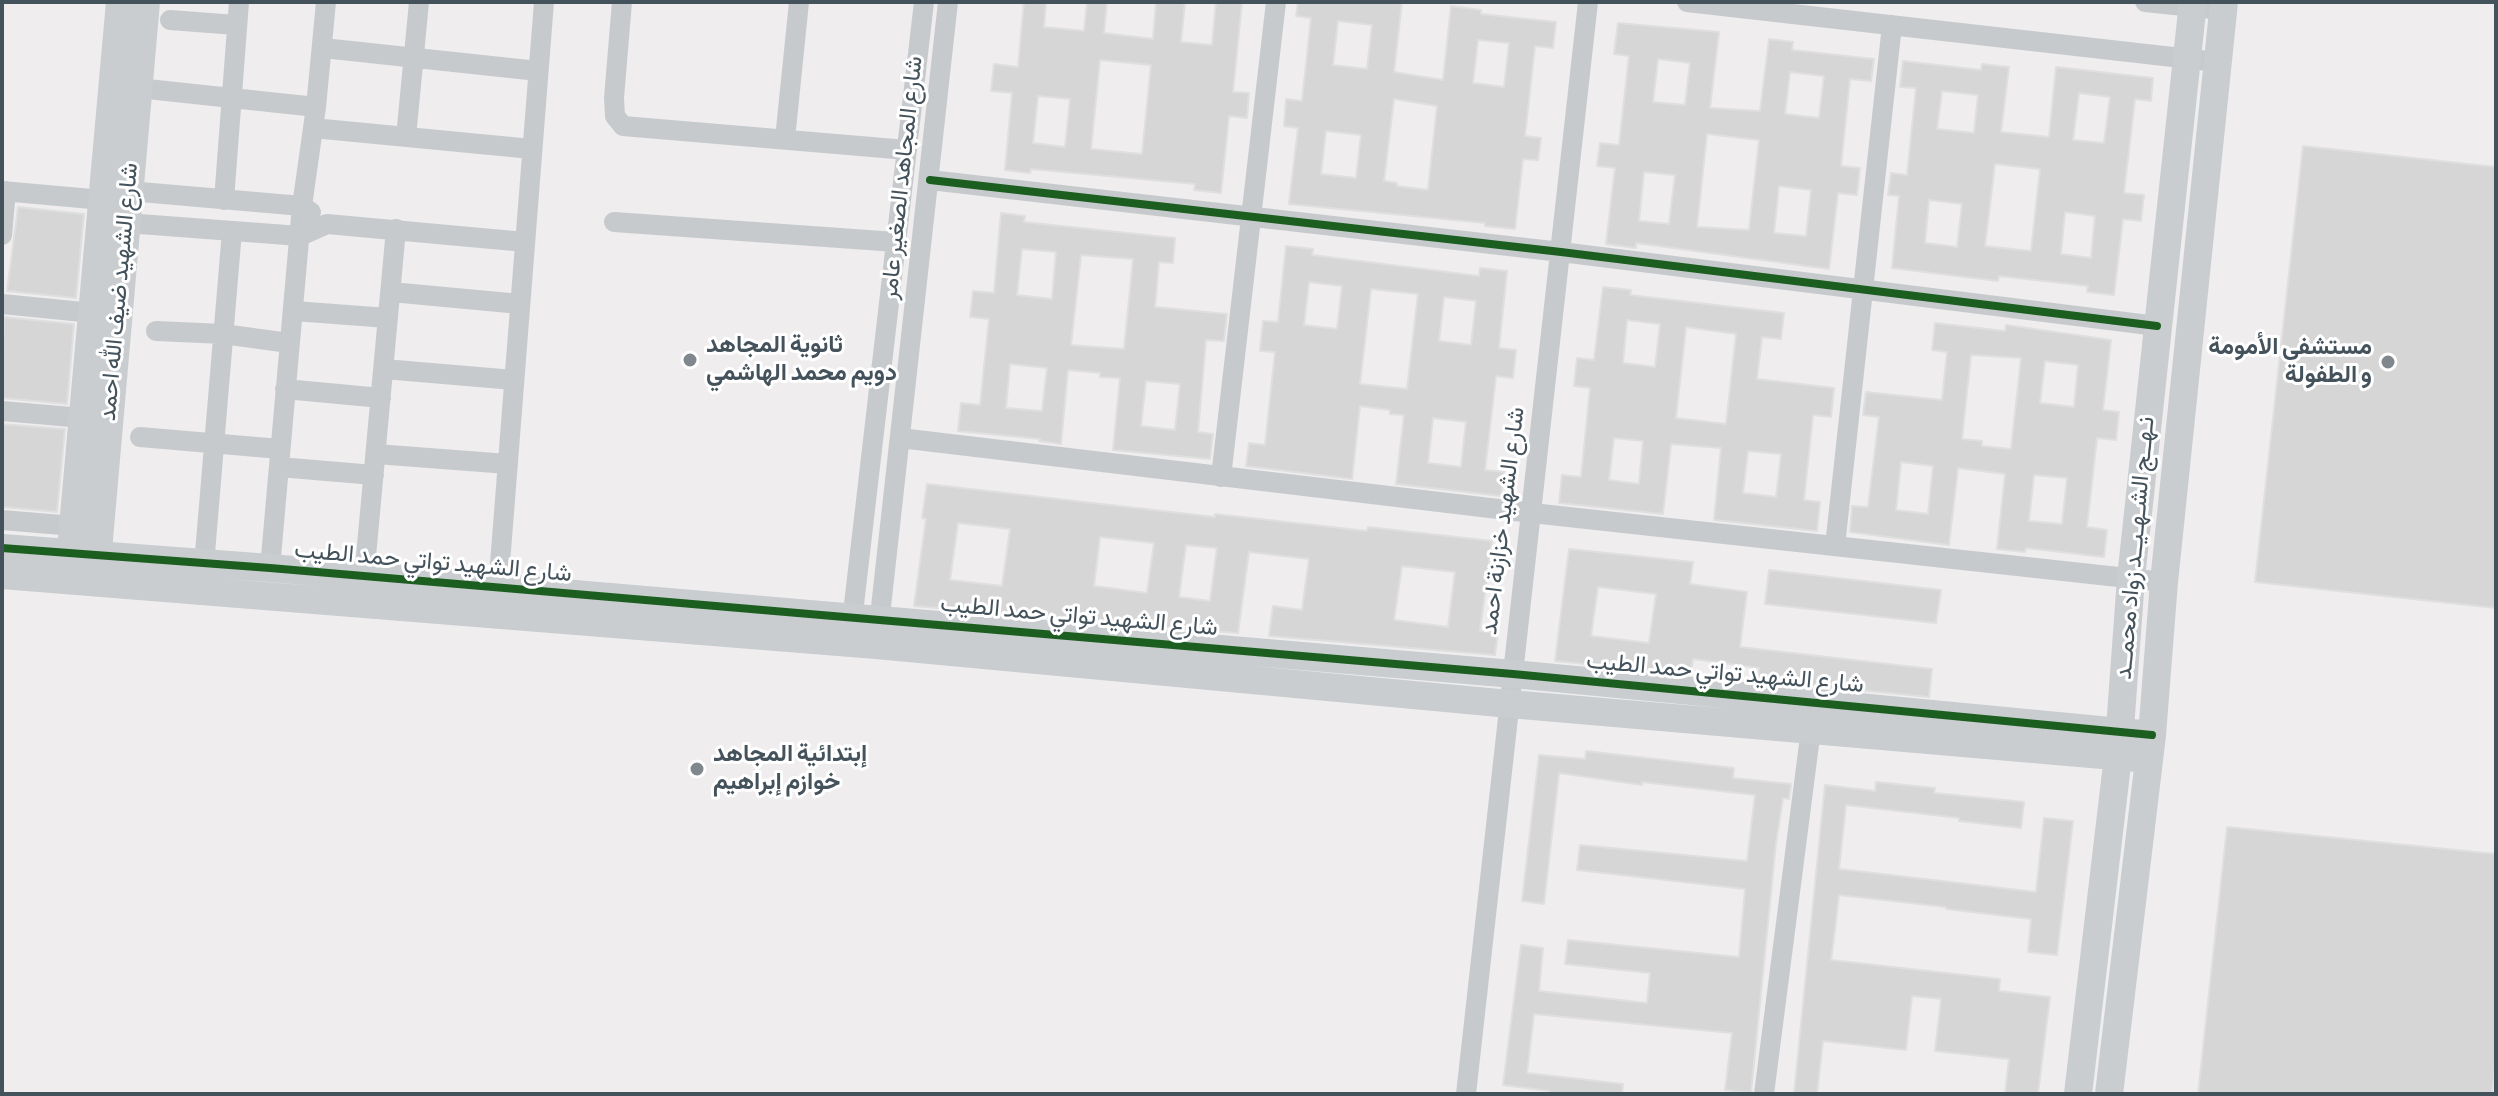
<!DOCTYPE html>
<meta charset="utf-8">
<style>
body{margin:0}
#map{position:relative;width:2498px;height:1096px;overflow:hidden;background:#efeded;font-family:"Sofia Sans Condensed",sans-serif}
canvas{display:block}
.frame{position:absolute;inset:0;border:4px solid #44525b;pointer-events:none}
</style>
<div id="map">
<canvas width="2498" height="1096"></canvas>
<div class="frame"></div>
</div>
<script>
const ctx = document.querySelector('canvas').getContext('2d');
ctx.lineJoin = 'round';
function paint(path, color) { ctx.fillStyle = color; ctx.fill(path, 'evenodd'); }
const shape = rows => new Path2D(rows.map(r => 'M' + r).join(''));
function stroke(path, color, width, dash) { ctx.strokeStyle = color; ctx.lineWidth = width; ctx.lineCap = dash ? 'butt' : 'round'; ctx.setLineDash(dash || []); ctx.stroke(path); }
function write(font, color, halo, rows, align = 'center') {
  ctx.font = font + ' "Sofia Sans Condensed",Vazirmatn,sans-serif'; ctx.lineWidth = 6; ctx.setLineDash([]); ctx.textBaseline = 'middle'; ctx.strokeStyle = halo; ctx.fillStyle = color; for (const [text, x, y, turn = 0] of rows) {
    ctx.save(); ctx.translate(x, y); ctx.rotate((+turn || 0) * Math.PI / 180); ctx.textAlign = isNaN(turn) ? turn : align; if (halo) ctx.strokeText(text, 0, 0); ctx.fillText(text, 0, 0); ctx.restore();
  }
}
const building = shape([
 [1024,2,1046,2,1044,27,1084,31,1087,2,1107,2,1104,33,1153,39,1156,2,1185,2,1181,42,1212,45,1216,2,1242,2,1233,92,1249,93,1247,118,1229,116,1221,193,1194,190,1195,184,1031,169,1030,173,1005,170,1012,93,991,91,994,64,1018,67,1024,2],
 [1100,60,1151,65,1142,154,1091,149,1100,60],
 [1038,96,1070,99,1065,147,1033,143,1038,96],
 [1298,2,1402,2,1394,72,1443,80,1451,6,1481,10,1481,14,1556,22,1553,48,1535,46,1525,136,1541,138,1538,160,1523,159,1515,229,1485,226,1485,223,1289,204,1298,128,1284,126,1286,99,1302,101,1311,18,1296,16,1298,2],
 [1338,21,1372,25,1367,69,1333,65,1338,21],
 [1478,40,1509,43,1504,87,1473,83,1478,40],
 [1394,99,1437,106,1428,190,1397,186,1397,183,1384,181,1394,99],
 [1326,131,1361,135,1356,178,1321,174,1326,131],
 [1618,23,1719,32,1710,108,1760,111,1769,39,1793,42,1792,50,1874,59,1871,81,1850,79,1841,166,1860,168,1857,195,1838,193,1829,269,1636,243,1636,248,1606,244,1615,168,1597,166,1600,143,1619,145,1629,56,1614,54,1618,23],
 [1658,59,1690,63,1685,105,1653,102,1658,59],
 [1790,72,1824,76,1819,118,1785,114,1790,72],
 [1707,134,1759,140,1749,230,1697,227,1707,134],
 [1644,172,1675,175,1669,224,1639,221,1644,172],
 [1779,186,1811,190,1806,236,1774,233,1779,186],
 [1903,61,1981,70,1982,64,2009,67,2001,132,2049,137,2056,67,2153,78,2151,101,2135,99,2124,193,2144,195,2141,221,2123,219,2114,295,2087,292,2088,286,1999,276,1998,281,1892,268,1899,196,1888,195,1891,173,1907,175,1916,88,1900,87,1903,61],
 [1942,91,1978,95,1974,133,1937,129,1942,91],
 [2079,93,2110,97,2104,143,2073,140,2079,93],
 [1995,164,2040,169,2031,251,1985,246,1995,164],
 [1929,200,1962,204,1957,247,1925,243,1929,200],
 [2065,212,2095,216,2091,258,2061,254,2065,212],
 [2303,146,2496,167,2496,608,2255,582,2303,146],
 [18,207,84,214,76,298,7,291,18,207],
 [1001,213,1025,216,1024,222,1175,238,1173,263,1159,262,1155,307,1227,314,1224,341,1206,340,1198,432,1213,434,1210,459,1113,450,1120,378,1100,377,1100,373,1068,370,1061,444,1039,441,1040,439,958,431,961,403,980,405,989,319,970,317,973,291,994,293,1001,213],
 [1022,249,1056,252,1052,299,1017,295,1022,249],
 [1081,255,1133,259,1124,349,1071,345,1081,255],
 [1010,364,1047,368,1042,411,1006,408,1010,364],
 [1146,381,1180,384,1175,430,1141,426,1146,381],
 [1286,246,1313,249,1312,255,1479,276,1480,268,1507,271,1499,348,1516,350,1513,378,1496,376,1485,470,1504,472,1501,496,1396,484,1404,415,1390,414,1390,410,1360,406,1352,479,1246,466,1249,443,1265,445,1275,352,1260,351,1263,321,1278,322,1286,246],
 [1309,282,1342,286,1337,329,1304,325,1309,282],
 [1371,289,1418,294,1407,389,1360,384,1371,289],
 [1444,297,1476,301,1471,345,1439,341,1444,297],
 [1433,418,1466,422,1461,467,1428,463,1433,418],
 [1603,287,1631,290,1630,295,1784,313,1781,339,1762,337,1757,379,1834,388,1831,417,1813,415,1804,500,1820,502,1817,531,1714,520,1721,448,1671,444,1663,514,1559,503,1562,475,1581,477,1590,388,1574,386,1577,358,1594,360,1603,287],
 [1627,320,1660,324,1655,367,1623,363,1627,320],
 [1686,327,1736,334,1726,424,1676,418,1686,327],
 [1614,438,1643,441,1639,484,1609,480,1614,438],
 [1748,451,1781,454,1776,497,1743,493,1748,451],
 [4,317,74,324,67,404,2,398,4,317],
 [1935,323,2005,331,2006,325,2111,340,2103,410,2119,412,2116,440,2097,438,2087,527,2107,530,2104,557,2026,548,2025,552,1997,549,2005,474,1958,468,1949,545,1850,532,1852,506,1868,507,1879,417,1863,415,1866,392,1942,400,1947,352,1932,350,1935,323],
 [1971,355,2021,358,2011,449,1982,446,1982,441,1962,439,1971,355],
 [2045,361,2078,365,2074,407,2040,403,2045,361],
 [1901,462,1933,466,1928,514,1896,510,1901,462],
 [2034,475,2067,478,2062,524,2029,521,2034,475],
 [2,424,65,429,57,512,2,507,2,424],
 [927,484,1215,517,1215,514,1367,531,1368,527,1492,541,1480,631,1498,633,1495,655,1269,636,1273,606,1302,610,1309,559,1249,552,1238,633,914,606,926,519,922,518,927,484],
 [958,523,1010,529,1002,586,950,580,958,523],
 [1100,537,1154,543,1147,593,1094,586,1100,537],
 [1186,545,1217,548,1210,601,1179,597,1186,545],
 [1402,566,1455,572,1448,627,1394,620,1402,566],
 [1569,549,1693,562,1690,584,1747,592,1740,647,1932,669,1929,697,1758,680,1759,668,1693,659,1691,674,1555,661,1569,549],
 [1598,587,1656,594,1649,643,1591,636,1598,587],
 [1769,570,1941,590,1936,623,1765,604,1769,570],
 [1586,751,1734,768,1733,778,1791,784,1789,799,1783,798,1776,843,1751,1093,1725,1090,1732,1033,1534,1014,1527,1073,1623,1084,1622,1094,1548,1094,1549,1091,1503,1085,1521,945,1543,948,1539,991,1647,1003,1650,973,1565,964,1568,940,1739,957,1745,889,1577,870,1580,845,1747,861,1755,795,1642,782,1642,785,1559,773,1544,904,1522,901,1539,755,1585,759,1586,751],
 [1876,782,1935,788,1934,793,2024,802,2021,828,1959,821,1959,818,1846,805,1839,869,2036,892,2044,818,2073,821,2057,955,2028,952,2031,919,1946,909,1946,907,1839,895,1835,930,1831,960,2000,979,1999,991,2050,997,2038,1094,2005,1094,2009,1059,1935,1051,1941,999,1912,996,1906,1050,1823,1041,1817,1094,1794,1094,1825,785,1875,791,1876,782],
 [2227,827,2496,854,2496,1056,2492,1094,2198,1094,2227,827]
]);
paint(building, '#d6d6d7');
stroke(building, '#e0dfe0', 2);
stroke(shape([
 [622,2,614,98,615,116,623,126,907,150],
 [1687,2,2217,62],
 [2145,2,2223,10],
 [170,20,236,25],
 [323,48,538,71],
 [138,88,316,107],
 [313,128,532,149],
 [406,137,419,2],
 [785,139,799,2],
 [930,180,1561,252,2157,326],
 [2,191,103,200],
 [129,191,302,206,311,212],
 [224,200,239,2],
 [614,222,896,242],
 [126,223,300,236,327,224,525,242],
 [2,235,6,191],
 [391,292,520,304],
 [2,304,93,313],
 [294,311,388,318],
 [156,331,223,334,289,343],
 [384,369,514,380],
 [285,389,381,398],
 [2,411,83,418],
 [140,437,280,449],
 [900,438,1532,513,2164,582],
 [376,454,508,464],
 [279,467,374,475],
 [1221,477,1276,2],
 [2,520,74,526],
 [1835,546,1892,25],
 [204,565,232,231],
 [270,568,302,206,316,107,326,2],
 [364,578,396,229],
 [498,589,544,2],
 [851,630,924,2],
 [878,634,948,2],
 [1466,1094,1588,2],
 [1764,1094,1811,729]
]), '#c7cacd', 20);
stroke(shape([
 [2,548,270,568,1513,674,2152,735],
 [69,571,120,2],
 [96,573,146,2],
 [2,575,876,645,1510,704,2149,759],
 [2078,1094,2118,756,2131,578,2193,2],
 [2109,1094,2152,735,2164,582,2224,2]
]), '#c9cdcf', 28);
stroke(shape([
 [930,180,1561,252,2157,326],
 [2,548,270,568,1513,674,2152,735]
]), '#1b5e20', 8);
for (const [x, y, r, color] of [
 [690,360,8,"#80888e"],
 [2388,362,8,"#80888e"],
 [697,769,8,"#80888e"]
]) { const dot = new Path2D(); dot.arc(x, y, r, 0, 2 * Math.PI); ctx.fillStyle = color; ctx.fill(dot); stroke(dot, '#fff', 3); }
write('24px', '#44525b', '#fff', [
 ["شارع المجاهد الصغير عامر",903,178,-84],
 ["شارع الشهيد ضيف الله احمد",120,292,-85],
 ["شارع الشهيد خزازنة احمد",1504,521,-83],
 ["نـهــج الشـهـيــد زواد محمــد",2136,548,-85],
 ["شارع الشهيد تواتي حمد الطيب",433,563,5],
 ["شارع الشهيد تواتي حمد الطيب",1079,617,5],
 ["شارع الشهيد تواتي حمد الطيب",1725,674,5]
]);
write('bold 24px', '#44525b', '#fff', [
 ["ثانوية المجاهد",706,346],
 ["دويم محمد الهاشمي",706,374],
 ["مستشفى الأمومة",2372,348,"right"],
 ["و الطفولة",2372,376,"right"],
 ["إبتدائية المجاهد",713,755],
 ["خوازم إبراهيم",713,783]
], 'left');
</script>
